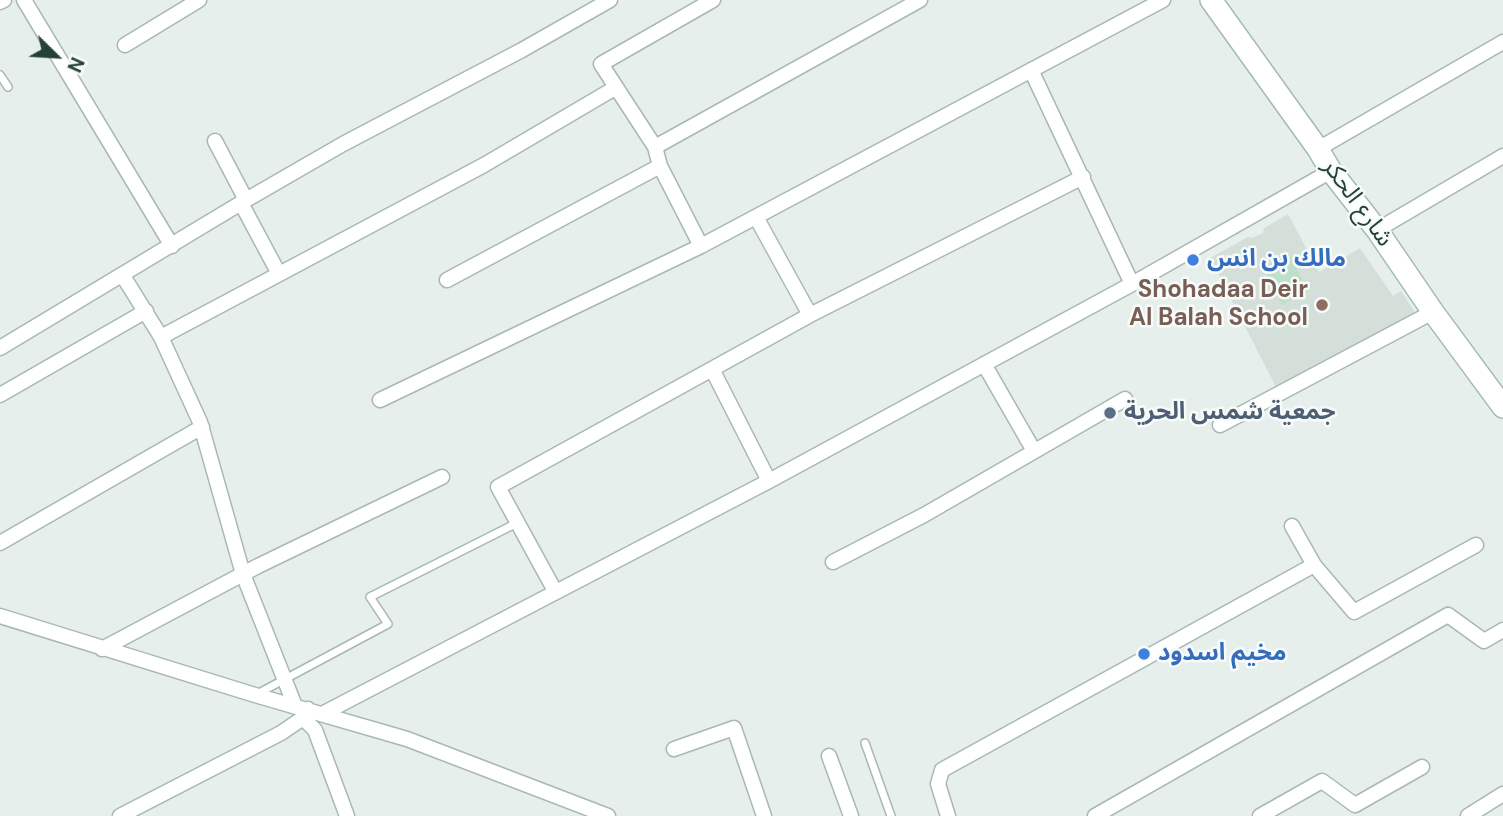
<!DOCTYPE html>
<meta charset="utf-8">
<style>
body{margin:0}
#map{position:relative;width:1503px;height:816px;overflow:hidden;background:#e6efeb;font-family:"DM Sans",sans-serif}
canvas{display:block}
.north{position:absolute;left:21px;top:21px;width:70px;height:70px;-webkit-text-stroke:5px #f7fbf9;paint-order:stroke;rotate:114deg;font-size:19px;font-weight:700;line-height:28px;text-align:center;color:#24423a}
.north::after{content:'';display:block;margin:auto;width:24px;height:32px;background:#24423a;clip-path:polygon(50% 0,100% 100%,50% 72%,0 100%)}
</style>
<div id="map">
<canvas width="1503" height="816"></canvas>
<div class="north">N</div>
</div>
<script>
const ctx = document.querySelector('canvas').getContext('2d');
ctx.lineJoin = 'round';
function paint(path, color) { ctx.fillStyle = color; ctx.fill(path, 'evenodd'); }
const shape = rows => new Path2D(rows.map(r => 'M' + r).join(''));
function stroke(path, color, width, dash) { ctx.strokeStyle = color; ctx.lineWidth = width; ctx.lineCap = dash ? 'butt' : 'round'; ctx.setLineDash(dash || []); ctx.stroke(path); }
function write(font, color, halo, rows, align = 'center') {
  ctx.font = font + ' "DM Sans","Noto Sans Arabic",sans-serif'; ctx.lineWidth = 5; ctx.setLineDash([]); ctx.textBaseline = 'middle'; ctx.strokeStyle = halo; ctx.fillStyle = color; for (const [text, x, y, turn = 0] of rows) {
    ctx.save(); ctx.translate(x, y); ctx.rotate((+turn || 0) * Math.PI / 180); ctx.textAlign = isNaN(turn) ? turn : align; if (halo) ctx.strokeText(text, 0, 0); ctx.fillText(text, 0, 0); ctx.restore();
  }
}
paint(shape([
 [1288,214,1319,272,1360,248,1393,296,1401,291,1416,314,1278,391,1210,258,1248,237,1252,238,1263,233,1264,228]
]), '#d4dfda');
paint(shape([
 [1290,255,1308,292,1282,305,1264,268]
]), '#bfe0c8');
const lane = shape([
 [0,75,8,87],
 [259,693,388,624,370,597,517,523],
 [865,743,891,816]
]);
const street = shape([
 [24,0,172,246],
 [0,2,4,0],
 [125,45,199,0],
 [1031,70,1132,284],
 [215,141,246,200],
 [655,147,920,0],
 [1318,149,1503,42],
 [241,203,279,274],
 [756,217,810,315],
 [1377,230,1503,156],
 [701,246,660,166,655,147,601,64,713,0],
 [123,276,161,337,484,165,615,88],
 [447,280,660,166],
 [161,337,200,422,243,574,295,706],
 [0,348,246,200,343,144,522,50,610,0],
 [984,364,1034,451],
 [712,369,769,481],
 [0,395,146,311],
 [380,400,701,246,1163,0],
 [1220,425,1433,312],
 [1292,526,1314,565],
 [0,543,202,427],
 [833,562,924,515,1125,399],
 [555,591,498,487,810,315,1083,177],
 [0,616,255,695,407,739,608,816],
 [102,649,258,566,442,477],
 [324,713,769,481,1132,284,1331,171],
 [303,718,315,730,347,816],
 [674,749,734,728,764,816],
 [829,756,851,816],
 [120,816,281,733,303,718,308,709],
 [948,816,938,784,942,770,1314,565,1354,612,1476,545],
 [1095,816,1448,615,1484,641,1503,630],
 [1260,816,1322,781,1355,805,1422,767],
 [1468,816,1503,794]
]);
const secondary = shape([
 [1211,0,1318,149,1331,171,1377,230,1433,312,1503,407]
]);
stroke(lane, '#a8b8b2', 10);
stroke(street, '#a8b8b2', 17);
stroke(secondary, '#a4bbb3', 24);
stroke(lane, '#fff', 7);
stroke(street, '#fff', 14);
stroke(secondary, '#fff', 21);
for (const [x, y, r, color] of [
 [1193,260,7,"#3f7fe0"],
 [1322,305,7,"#8d6e63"],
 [1110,413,7,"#5c6f8a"],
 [1144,654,7,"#3f7fe0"]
]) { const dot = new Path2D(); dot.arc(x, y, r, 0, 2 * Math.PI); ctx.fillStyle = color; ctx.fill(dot); stroke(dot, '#f7fbf9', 2.5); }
write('24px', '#24423a', '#f7fbf9', [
 ["شارع الحكر",1357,203,54]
]);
write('bold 24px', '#366cbe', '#f7fbf9', [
 ["مالك بن انس",1207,260],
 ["مخيم اسدود",1158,654]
], 'left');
write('bold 24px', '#785e54', '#f7fbf9', [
 ["Shohadaa Deir",1308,291],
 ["Al Balah School",1308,319]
], 'right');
write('bold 24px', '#4e5e75', '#f7fbf9', [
 ["جمعية شمس الحرية",1124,413]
], 'left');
</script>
